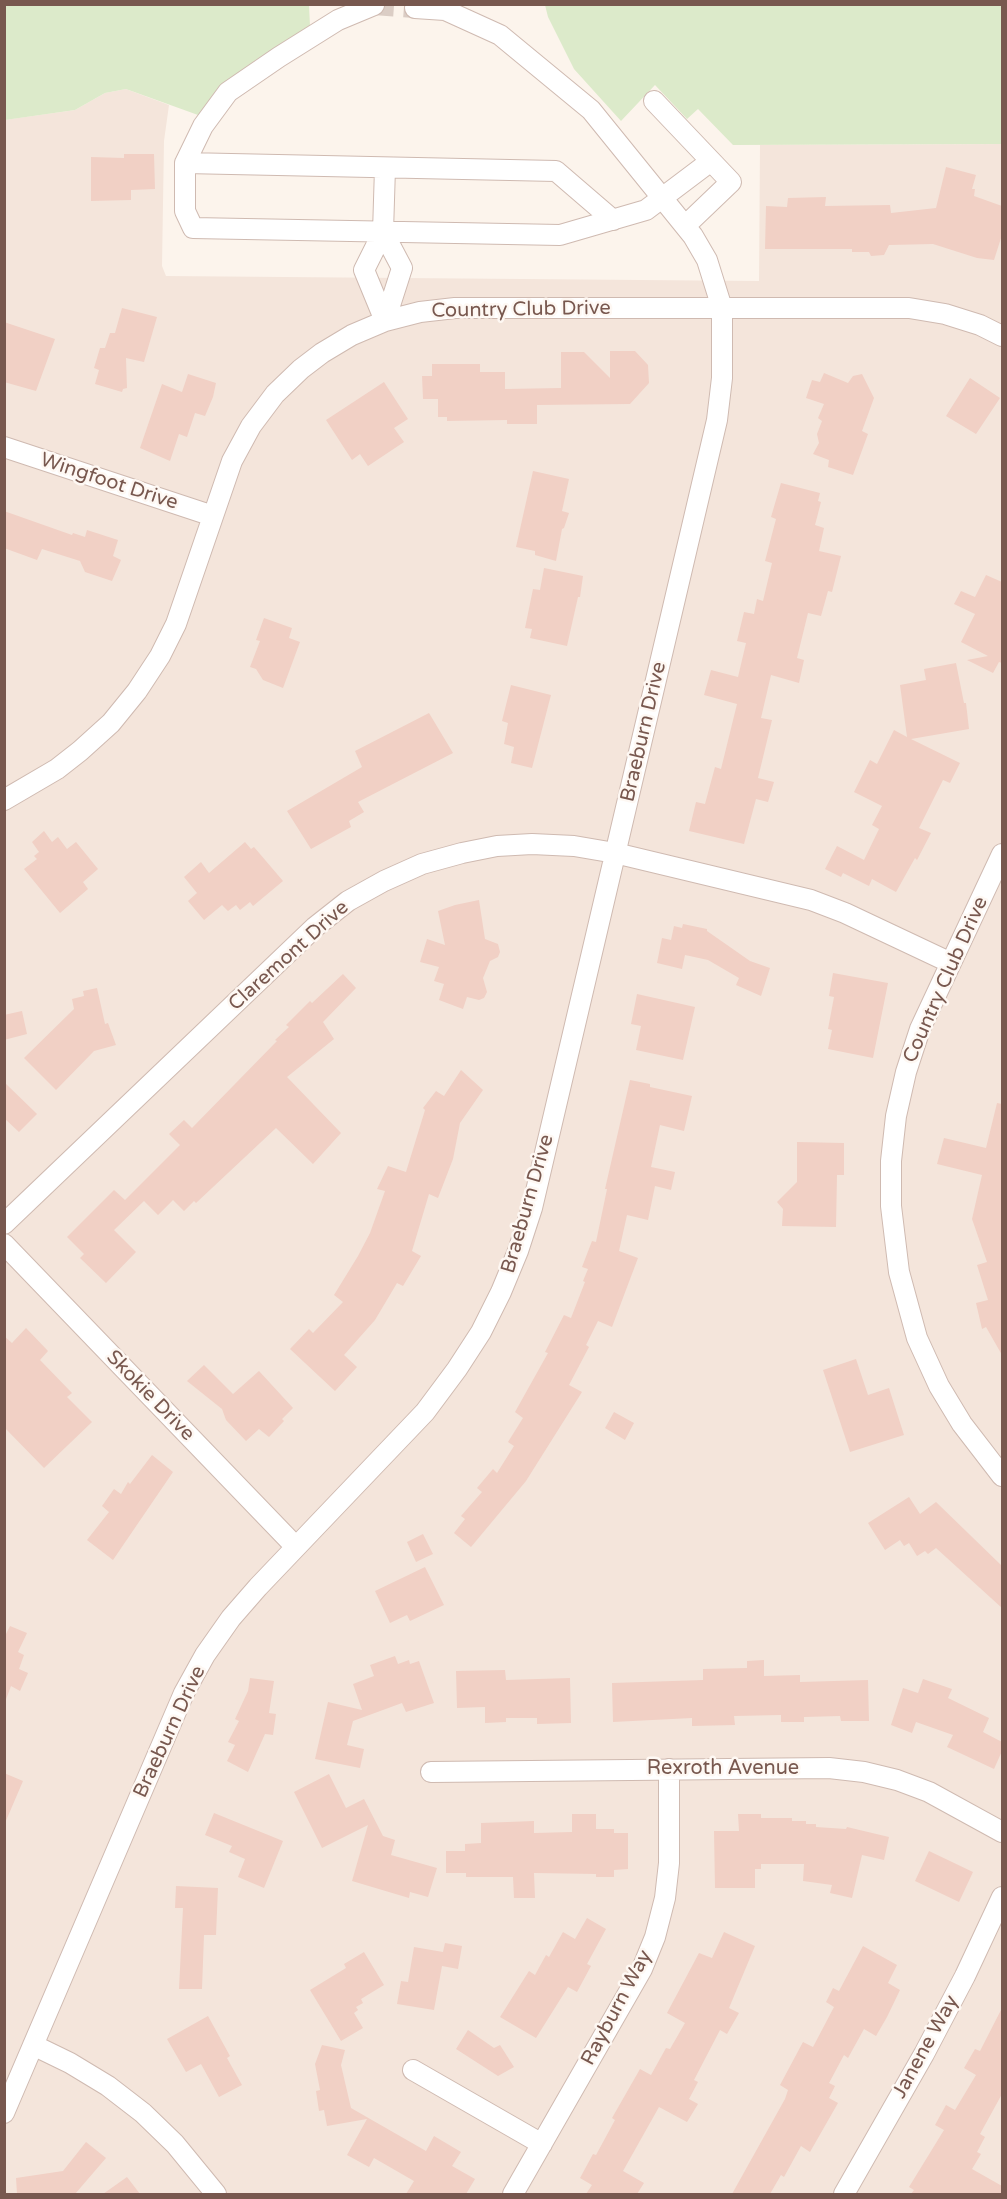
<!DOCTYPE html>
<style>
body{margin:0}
#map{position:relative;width:1007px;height:2199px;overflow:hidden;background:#fcf4ec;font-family:"Varela Round",sans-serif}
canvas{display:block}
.frame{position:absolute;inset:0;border:6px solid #78584f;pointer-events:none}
</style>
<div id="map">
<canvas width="1007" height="2199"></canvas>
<div class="frame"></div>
</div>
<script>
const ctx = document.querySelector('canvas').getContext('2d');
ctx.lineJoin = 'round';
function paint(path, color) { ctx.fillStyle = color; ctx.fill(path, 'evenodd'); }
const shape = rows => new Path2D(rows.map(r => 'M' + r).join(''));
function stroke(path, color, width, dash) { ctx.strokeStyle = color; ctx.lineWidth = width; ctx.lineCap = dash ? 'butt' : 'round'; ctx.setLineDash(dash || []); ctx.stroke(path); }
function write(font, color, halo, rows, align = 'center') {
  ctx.font = font + ' "Varela Round",sans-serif'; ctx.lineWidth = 5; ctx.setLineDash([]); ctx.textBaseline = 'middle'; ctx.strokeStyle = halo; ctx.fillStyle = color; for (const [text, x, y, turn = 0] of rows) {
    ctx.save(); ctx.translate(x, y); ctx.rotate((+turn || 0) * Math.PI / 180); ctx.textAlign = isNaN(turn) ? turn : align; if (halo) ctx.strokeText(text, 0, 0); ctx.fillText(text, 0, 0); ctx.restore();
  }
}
paint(shape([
 [126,89,169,105,164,141,162,266,166,276,759,281,760,145,1002,144,1002,2194,5,2194,4,120,75,110,105,93]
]), '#f4e5db');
paint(shape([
 [4,5,309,5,310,26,304,33,246,67,221,87,198,115,126,89,105,93,75,110,5,120],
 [545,5,1002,5,1002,144,733,145,698,109,687,119,655,85,621,121,574,69,548,17]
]), '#dceaca');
paint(shape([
 [124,154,154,154,155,189,131,190,131,200,91,201,91,157,124,158],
 [946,167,976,175,972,189,975,189,974,196,1002,206,1002,235,994,260,977,258,933,244,889,245,884,255,871,256,869,252,852,252,852,249,765,249,766,206,787,207,788,198,826,197,825,206,890,205,891,213,936,208],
 [122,308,157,317,144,362,126,358,127,388,123,389,122,392,95,384,99,370,94,368,100,348,105,348,110,333,115,333],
 [4,322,55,339,36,391,4,382],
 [610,351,635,351,648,365,649,383,630,404,537,405,537,424,507,424,507,420,447,421,447,417,438,417,438,399,423,399,422,376,432,376,432,364,480,364,480,372,505,372,505,389,561,388,561,352,584,352,610,378],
 [824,373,848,383,853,376,862,374,874,398,862,431,868,434,853,475,828,467,829,460,813,454,819,443,817,434,822,421,818,418,824,404,806,398,812,380,820,382],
 [188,374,216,383,213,397,205,416,195,413,187,437,179,434,170,461,140,448,162,384,182,392],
 [970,378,1000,398,976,434,946,416],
 [384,382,408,419,394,428,404,442,368,466,360,454,352,460,326,420],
 [533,471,569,479,562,511,569,513,564,528,562,529,556,561,535,555,535,551,516,547],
 [781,483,820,493,818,501,821,502,815,525,824,528,819,551,841,556,832,592,828,591,821,616,808,613,797,658,804,660,799,683,771,675,761,718,772,720,758,778,774,782,768,802,756,799,744,844,689,831,696,802,705,804,715,767,721,769,737,704,704,695,711,670,738,677,746,643,737,641,744,612,754,614,757,599,763,601,772,563,765,561,776,519,771,517],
 [4,511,72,535,73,533,85,537,87,530,118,540,113,556,121,560,112,581,85,572,80,561,42,549,37,560,4,548],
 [544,568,583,576,580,597,578,597,567,646,530,638,532,629,525,628,533,589,540,590],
 [986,575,1002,582,1002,663,999,662,993,673,967,660,988,656,961,642,975,614,954,604,961,591,975,597],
 [264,618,292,628,289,638,300,642,283,688,263,680,256,669,250,667,260,641,256,640],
 [956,663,964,703,966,703,969,729,911,739,960,763,950,783,943,780,919,828,931,833,917,860,915,858,896,892,872,879,869,886,843,873,841,877,825,869,837,846,864,860,879,829,872,825,882,806,854,792,870,760,877,764,894,730,907,737,900,685,926,680,924,669],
 [511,685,551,695,532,768,511,763,514,747,504,744,508,723,502,721],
 [429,713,453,753,358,802,364,812,349,821,351,827,311,849,287,811,362,767,355,751],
 [44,831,52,842,58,837,67,849,76,842,98,869,83,882,88,889,60,913,24,869,37,859,34,856,39,852,32,842],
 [245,842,251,849,254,847,283,881,253,906,250,902,240,910,236,905,228,911,222,905,204,920,188,901,197,893,184,877,201,862,209,873],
 [479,900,485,939,498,944,500,952,498,957,490,961,483,978,487,992,484,998,479,1000,467,997,463,1009,439,1000,444,984,434,981,439,967,420,962,427,939,445,945,438,911,455,905],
 [683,924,707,929,707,931,750,961,770,968,761,996,736,985,739,978,708,960,685,955,682,969,657,963,662,938,671,940,674,926,682,928],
 [833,973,888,983,873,1058,828,1049,832,1030,828,1029,834,997,829,996],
 [343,974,356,988,323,1022,334,1039,287,1077,341,1133,313,1164,276,1128,196,1203,194,1201,184,1211,173,1200,158,1215,144,1201,114,1230,136,1252,106,1283,80,1258,84,1254,67,1237,114,1190,125,1200,180,1145,169,1134,184,1120,192,1128,277,1041,275,1040,289,1027,286,1025,310,1001,312,1003],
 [97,988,105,1024,108,1023,116,1045,94,1051,56,1090,24,1058,74,1009,72,999,84,996,83,991],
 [637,994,695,1007,683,1060,636,1050,641,1026,631,1024],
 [22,1011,27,1034,4,1040,4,1015],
 [461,1070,483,1090,460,1123,453,1159,438,1198,429,1194,412,1251,421,1256,403,1286,397,1283,375,1320,344,1355,357,1367,335,1391,290,1349,309,1329,313,1333,343,1302,334,1295,358,1256,370,1233,385,1191,377,1189,388,1166,406,1172,425,1110,423,1108,436,1091,444,1096],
 [630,1080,650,1084,650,1087,692,1096,684,1131,660,1125,651,1167,675,1172,671,1190,655,1186,648,1220,627,1215,619,1251,638,1258,612,1327,598,1321,586,1345,589,1347,569,1385,582,1392,526,1481,471,1547,454,1533,465,1519,461,1516,482,1492,477,1488,493,1469,497,1473,514,1446,508,1442,523,1418,515,1412,548,1353,545,1352,564,1315,571,1318,585,1282,583,1281,588,1269,582,1267,592,1241,596,1242,607,1189,605,1189],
 [4,1082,37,1114,19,1132,4,1118],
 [997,1103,1002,1104,1002,1355,986,1327,982,1329,976,1303,988,1300,977,1265,987,1262,972,1219,982,1175,937,1164,944,1138,986,1148],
 [797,1142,844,1143,844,1175,837,1175,836,1227,782,1226,783,1209,777,1202,797,1182],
 [26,1328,48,1351,40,1360,72,1393,67,1397,92,1422,44,1468,4,1427,4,1336,12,1343],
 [856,1359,868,1395,889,1388,904,1435,850,1452,823,1370],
 [204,1365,233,1394,259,1371,293,1408,282,1419,284,1421,269,1437,259,1429,246,1441,226,1420,222,1409,187,1381],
 [614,1412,634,1423,625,1440,605,1428],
 [152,1455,173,1472,113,1560,87,1540,109,1512,102,1506,114,1489,121,1494,128,1482,130,1484],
 [909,1497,920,1514,936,1502,1002,1566,1002,1608,936,1548,928,1554,925,1551,917,1556,909,1543,904,1546,900,1540,885,1550,868,1523],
 [423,1534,433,1554,416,1562,407,1542],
 [425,1567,444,1605,410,1621,407,1615,390,1623,375,1591],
 [10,1626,27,1633,18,1652,24,1655,19,1669,28,1673,20,1691,11,1686,5,1702,4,1638],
 [395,1656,398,1664,409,1660,410,1664,419,1661,434,1703,406,1712,402,1703,353,1721,347,1745,364,1749,360,1768,315,1759,328,1702,362,1710,353,1684,374,1676,370,1665],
 [764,1660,764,1676,800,1675,800,1682,868,1680,869,1721,841,1721,840,1716,804,1717,804,1722,781,1722,781,1715,734,1716,735,1725,692,1726,692,1718,613,1722,612,1683,703,1680,703,1669,747,1668,747,1661],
 [505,1670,506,1680,570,1678,571,1723,537,1724,537,1718,506,1718,506,1722,485,1723,485,1707,457,1708,456,1671],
 [250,1678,274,1681,269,1713,276,1714,273,1735,265,1734,248,1772,227,1761,235,1745,228,1742,239,1721,235,1719,248,1691],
 [923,1679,952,1689,948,1698,989,1718,983,1732,1002,1742,1002,1751,994,1769,947,1747,953,1735,916,1722,912,1733,891,1725,903,1688,918,1693],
 [4,1773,23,1781,5,1823,4,1823],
 [329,1774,346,1808,364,1799,383,1836,395,1840,391,1855,437,1868,428,1897,410,1892,409,1898,352,1881,368,1825,322,1848,294,1792],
 [214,1813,283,1841,264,1888,238,1877,245,1859,229,1852,232,1846,205,1835],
 [572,1814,596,1814,596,1829,614,1829,614,1833,628,1833,628,1869,614,1870,614,1877,596,1877,596,1874,534,1873,535,1898,514,1898,513,1877,466,1877,466,1873,446,1873,446,1851,465,1851,465,1844,481,1843,481,1823,534,1821,534,1833,572,1832],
 [738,1814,761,1814,761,1818,792,1818,792,1821,806,1821,806,1824,816,1824,816,1827,846,1829,847,1827,889,1837,884,1860,862,1855,852,1898,830,1893,832,1885,803,1881,804,1864,761,1864,761,1869,755,1869,755,1888,715,1888,714,1831,739,1831],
 [929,1851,973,1872,959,1902,915,1881],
 [176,1886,218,1888,216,1935,204,1935,202,1989,179,1989,183,1908,175,1908],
 [587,1918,606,1929,587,1964,591,1966,577,1992,568,1987,536,2038,500,2017,529,1971,535,1975,546,1955,549,1957,563,1932,575,1939],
 [724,1932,755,1946,729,2008,739,2013,727,2034,720,2030,694,2080,698,2082,689,2099,698,2104,687,2122,659,2107,623,2171,644,2183,637,2194,586,2194,592,2185,580,2178,593,2154,596,2155,615,2120,612,2118,640,2069,651,2075,666,2048,670,2049,685,2023,667,2013,699,1953,712,1958],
 [445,1943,462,1946,458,1969,442,1966,434,2010,397,2004,401,1981,408,1982,414,1947,443,1952],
 [863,1946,897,1965,888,1983,900,1990,887,2017,876,2036,864,2029,848,2058,844,2055,829,2083,835,2086,829,2098,838,2103,810,2152,801,2146,784,2177,781,2175,770,2194,732,2194,785,2099,788,2090,780,2085,803,2042,813,2047,834,2007,826,2002,833,1988,839,1991],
 [364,1952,384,1985,361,1999,363,2003,356,2007,358,2010,354,2013,363,2028,341,2041,310,1990,346,1968,344,1964],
 [1002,2008,1002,2094,980,2134,985,2137,977,2152,981,2154,972,2169,1002,2186,1002,2194,911,2194,914,2190,909,2187,944,2130,935,2125,946,2105,955,2110,976,2075,964,2068,975,2049,980,2051],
 [208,2016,230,2056,227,2058,242,2085,219,2097,201,2064,186,2072,167,2039],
 [468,2030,494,2048,500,2045,514,2067,498,2076,456,2049],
 [322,2045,345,2050,341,2065,351,2108,426,2151,434,2136,461,2152,452,2166,475,2179,466,2194,406,2194,414,2181,374,2158,369,2167,347,2155,367,2119,327,2126,324,2110,319,2111,316,2091,320,2090,315,2064],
 [86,2142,106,2158,75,2194,17,2194,16,2178,63,2171],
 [127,2177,140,2194,103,2194]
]), '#f1d0c5');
stroke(shape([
 [374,5,415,8]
]), '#dbcdc5', 20, [20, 10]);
const minor = shape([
 [374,5,338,20,279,57,228,92,203,126,185,163,185,211,193,228,560,235,646,210,711,161],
 [654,101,731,182,685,226],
 [185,163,556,171,613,220],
 [383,232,402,268,385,321,364,270,383,232],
 [383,232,385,168],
 [4,447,213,516],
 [4,800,57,769,80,751,111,723,137,691,160,656,176,624,232,461,251,426,275,394,301,369,322,353,352,335,385,321,420,312,455,308,909,308,945,314,980,325,1002,336],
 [1002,854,920,1029,906,1072,896,1116,891,1161,891,1206,899,1272,917,1338,939,1386,962,1424,1002,1476],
 [4,1224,315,927,348,901,384,881,422,864,462,853,497,846,532,844,574,846,615,853,811,900,845,913,951,963],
 [4,1244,296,1547],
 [431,1772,829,1768,864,1772,897,1780,929,1792,1002,1832],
 [33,2045,70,2063,108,2086,143,2113,175,2144,216,2194],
 [413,2070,542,2144],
 [4,2113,184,1693,205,1655,231,1618,258,1587,425,1412,457,1369,481,1332,501,1292,518,1251,532,1208,717,420,722,378,722,308,707,260,693,236,591,110,500,35,445,10,415,8],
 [513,2194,642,1969,655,1937,665,1898,669,1863,669,1769],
 [844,2194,924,2054,965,1976,1002,1897]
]);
stroke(minor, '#cfbab1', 22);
stroke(minor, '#fff', 20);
write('20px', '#78584f', '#fef8f3', [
 ["Country Club Drive",521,310,-1],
 ["Wingfoot Drive",109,482,18],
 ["Braeburn Drive",644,732,-77],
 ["Claremont Drive",289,956,-42],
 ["Country Club Drive",946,980,-66],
 ["Braeburn Drive",528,1204,-74],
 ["Skokie Drive",150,1396,46],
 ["Braeburn Drive",170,1732,-65],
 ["Rexroth Avenue",723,1769],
 ["Rayburn Way",617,2008,-62],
 ["Janene Way",926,2047,-61]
]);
</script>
